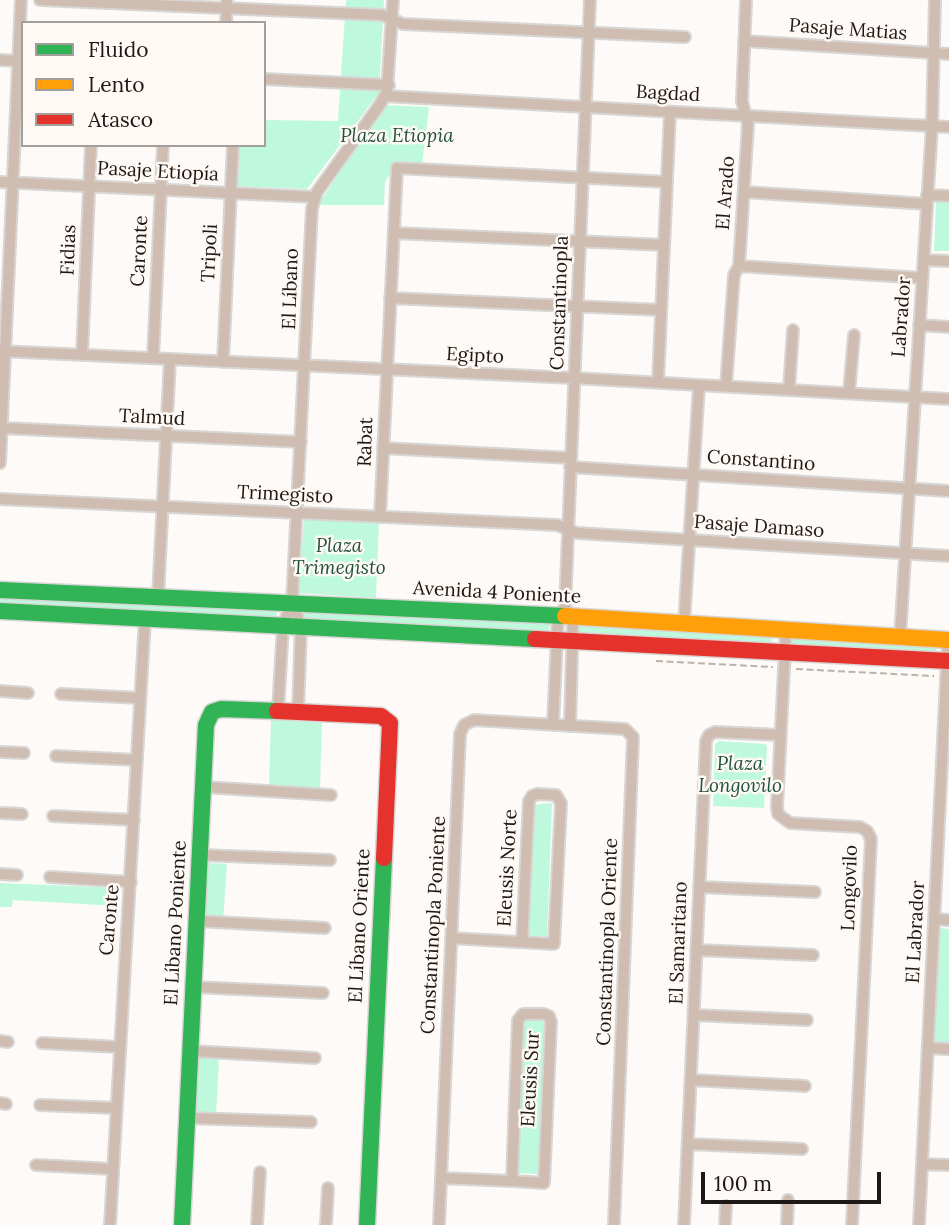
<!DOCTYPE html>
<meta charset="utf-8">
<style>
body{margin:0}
#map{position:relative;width:949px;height:1225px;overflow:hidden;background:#fdfaf7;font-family:Lora,serif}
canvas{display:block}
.legend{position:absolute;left:21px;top:21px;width:245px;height:126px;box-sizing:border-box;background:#fff9f5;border:2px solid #a59f9b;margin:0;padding:9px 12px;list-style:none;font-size:21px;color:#1d1815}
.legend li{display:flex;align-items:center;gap:14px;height:35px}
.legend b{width:35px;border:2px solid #a59f9b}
.scale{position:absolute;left:701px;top:1172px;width:180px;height:32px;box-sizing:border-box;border:4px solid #1d1815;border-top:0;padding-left:9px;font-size:21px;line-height:24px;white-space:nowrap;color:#1d1815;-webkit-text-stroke:5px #fff9f5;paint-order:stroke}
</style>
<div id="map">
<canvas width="949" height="1225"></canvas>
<ul class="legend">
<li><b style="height:9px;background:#30b455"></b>Fluido</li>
<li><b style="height:9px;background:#ff9f0a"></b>Lento</li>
<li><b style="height:9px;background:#e5322d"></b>Atasco</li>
</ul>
<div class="scale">100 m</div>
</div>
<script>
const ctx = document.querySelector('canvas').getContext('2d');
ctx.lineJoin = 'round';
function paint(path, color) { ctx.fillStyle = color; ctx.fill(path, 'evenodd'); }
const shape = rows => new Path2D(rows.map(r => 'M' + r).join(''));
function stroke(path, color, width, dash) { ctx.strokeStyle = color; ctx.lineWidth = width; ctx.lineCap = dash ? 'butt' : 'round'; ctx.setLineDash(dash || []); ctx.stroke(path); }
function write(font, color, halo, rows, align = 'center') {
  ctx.font = font + ' Lora,serif'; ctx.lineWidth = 5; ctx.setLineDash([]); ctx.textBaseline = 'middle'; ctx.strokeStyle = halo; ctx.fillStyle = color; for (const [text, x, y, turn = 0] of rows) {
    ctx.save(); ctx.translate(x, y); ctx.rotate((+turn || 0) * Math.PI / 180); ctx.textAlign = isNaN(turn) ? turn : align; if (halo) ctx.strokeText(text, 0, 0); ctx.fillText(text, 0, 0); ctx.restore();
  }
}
paint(shape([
 [346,0,384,0,379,93,307,189,235,186,235,145,264,145,264,120,338,121],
 [384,105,429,107,422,165,395,166,385,182,384,205,318,205],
 [936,201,949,202,949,251,934,251],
 [304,518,379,520,376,598,299,593],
 [0,597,277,609,276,620,0,606],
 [298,609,550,624,548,634,303,619],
 [576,624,772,635,771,647,575,635],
 [792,639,936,647,936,658,792,649],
 [271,720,322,722,320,788,269,786],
 [719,741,765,744,767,746,764,808,713,806,715,744],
 [552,803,547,937,525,935,532,805],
 [208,863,227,864,223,921,204,920],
 [0,883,118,888,117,906,13,900,12,907,0,907],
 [939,928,949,929,949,1044,934,1043],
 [523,1017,545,1019,539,1174,517,1173],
 [195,1057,219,1058,216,1115,192,1114]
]), '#bef9de');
const street = shape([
 [40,0,382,15,403,24,685,37],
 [226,23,227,0],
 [744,41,949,54],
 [0,60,19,61],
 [264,79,389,85],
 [385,96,949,127],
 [0,182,315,197],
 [744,192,927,204],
 [927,195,949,196],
 [394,233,664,245],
 [924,260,949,261],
 [739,266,922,278],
 [390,298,661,310],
 [919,325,949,327],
 [0,351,574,378,949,399],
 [82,355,91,145],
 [153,358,163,145],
 [223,362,233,145],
 [658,382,670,112],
 [726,386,734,275,739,266,748,124,742,101,746,0],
 [789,390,793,330],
 [849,393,854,335],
 [2,428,301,442],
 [383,448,571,458],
 [0,463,21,0],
 [570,467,949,491],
 [0,499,557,525,577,533,949,556],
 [380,517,397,168,667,182],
 [158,597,170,359],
 [292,603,301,626,298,712],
 [569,612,573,617,570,726],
 [684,624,699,385],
 [786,630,777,807,778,814,790,823,860,827,867,831,871,839,852,1225],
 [900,637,932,126,935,0],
 [0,691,28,693],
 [61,694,140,698],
 [278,711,283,625,292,603,312,208,317,192,381,103,387,91,393,0],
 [553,725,558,616,565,608,590,0],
 [0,752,24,753],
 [56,756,137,760],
 [203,787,331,795],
 [0,813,22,814],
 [53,816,134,820],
 [200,855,330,860],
 [0,874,17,875],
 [50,877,131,882],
 [699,887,815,892],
 [934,919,949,920],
 [197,921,325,928],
 [451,938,554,944,561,803,556,795,537,794,532,796,529,801,522,942],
 [696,950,813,955],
 [194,987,323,993],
 [694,1015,807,1020],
 [0,1041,8,1042],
 [42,1043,119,1047],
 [928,1048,949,1049],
 [191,1051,315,1058],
 [691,1080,805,1086],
 [0,1103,6,1104],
 [40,1105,116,1108],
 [187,1118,311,1122],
 [688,1144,802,1149],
 [922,1164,949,1165],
 [36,1165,113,1169],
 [441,1178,512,1181,544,1183,551,1022,549,1016,544,1014,523,1014,518,1020,512,1181],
 [110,1225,145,618],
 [257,1225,260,1172],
 [326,1225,328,1188],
 [439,1225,460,734,464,725,474,720,625,729,633,737,614,1225],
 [684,1225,706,741,709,735,715,732,780,735],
 [725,1225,726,1206],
 [787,1225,788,1200],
 [919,1225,948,640]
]);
const fast = shape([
 [0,590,565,616],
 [0,611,535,639],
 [182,1225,206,725,212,712,221,709,277,711],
 [367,1225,384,858]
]);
const slow = shape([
 [565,616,949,640]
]);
const jam = shape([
 [535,639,949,661],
 [277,711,381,716,390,723,384,858]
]);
stroke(street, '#d8d6d4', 14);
stroke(fast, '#d8d6d4', 19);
stroke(slow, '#d8d6d4', 19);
stroke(jam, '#d8d6d4', 19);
stroke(shape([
 [656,661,773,667],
 [796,669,934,676]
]), '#bdb2aa', 2, [7, 3.5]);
stroke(street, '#cebdb0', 10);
stroke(fast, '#30b455', 16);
stroke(slow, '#ff9f0a', 16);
stroke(jam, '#e5322d', 16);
write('19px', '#1d1815', '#fff9f5', [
 ["Pasaje Matias",848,30,4],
 ["Bagdad",668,94,3],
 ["Pasaje Etiopía",158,172,3],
 ["El Arado",726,193,-86],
 ["Fidias",69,250,-88],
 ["Caronte",140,251,-87],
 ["Tripoli",210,253,-87],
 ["El Líbano",291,289,-88],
 ["Constantinopla",560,303,-88],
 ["Labrador",902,317,-86],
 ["Egipto",475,356,3],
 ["Talmud",152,418,3],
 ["Rabat",366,442,-88],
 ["Constantino",761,461,4],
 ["Trimegisto",285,495,3],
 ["Pasaje Damaso",759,527,4],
 ["Avenida 4 Poniente",497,593,3],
 ["Eleusis Norte",508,868,-87],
 ["Longovilo",850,888,-88],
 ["Caronte",110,920,-85],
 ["El Líbano Poniente",176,923,-87],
 ["Constantinopla Poniente",434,925,-87],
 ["El Líbano Oriente",360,926,-87],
 ["El Labrador",916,932,-87],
 ["Constantinopla Oriente",608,942,-88],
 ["El Samaritano",679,943,-88],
 ["Eleusis Sur",531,1079,-87]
]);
write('italic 19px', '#20513d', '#fff9f5', [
 ["Plaza Etiopia",397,137],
 ["Plaza",339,547],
 ["Trimegisto",339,569],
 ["Plaza",740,765],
 ["Longovilo",740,787]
]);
</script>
